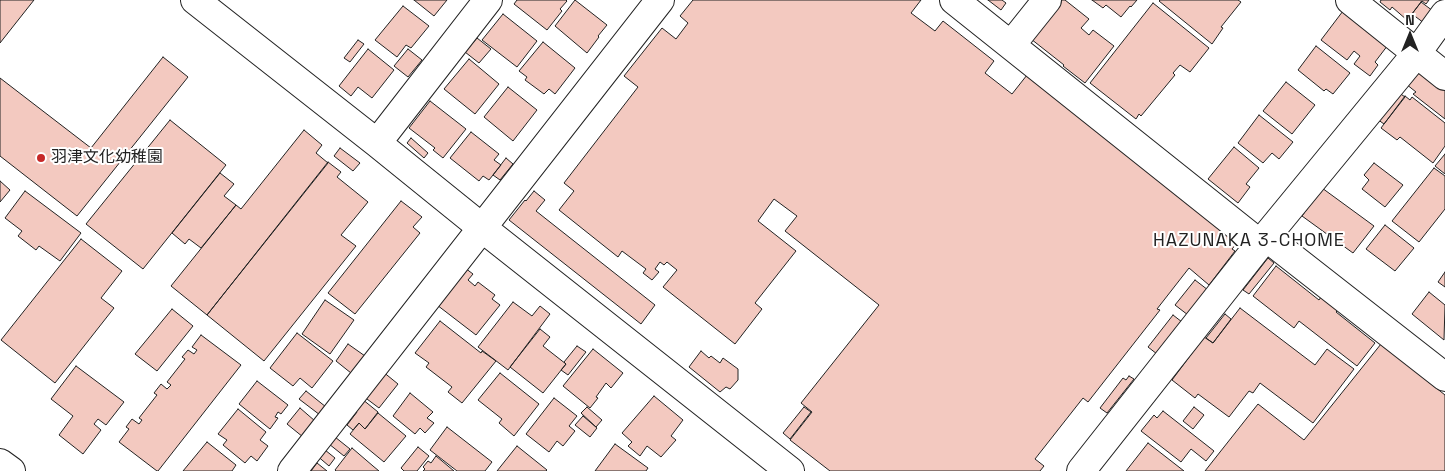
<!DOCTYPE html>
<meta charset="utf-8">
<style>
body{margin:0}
#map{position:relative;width:1445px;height:471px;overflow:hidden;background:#fff;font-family:"Space Grotesk",sans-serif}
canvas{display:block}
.north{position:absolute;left:1385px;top:10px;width:50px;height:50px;-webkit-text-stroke:4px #fff;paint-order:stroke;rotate:0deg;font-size:14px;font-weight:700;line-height:20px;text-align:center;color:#222}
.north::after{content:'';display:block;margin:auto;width:18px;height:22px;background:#222;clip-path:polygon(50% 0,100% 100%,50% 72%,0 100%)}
</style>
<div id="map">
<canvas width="1445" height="471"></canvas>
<div class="north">N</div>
</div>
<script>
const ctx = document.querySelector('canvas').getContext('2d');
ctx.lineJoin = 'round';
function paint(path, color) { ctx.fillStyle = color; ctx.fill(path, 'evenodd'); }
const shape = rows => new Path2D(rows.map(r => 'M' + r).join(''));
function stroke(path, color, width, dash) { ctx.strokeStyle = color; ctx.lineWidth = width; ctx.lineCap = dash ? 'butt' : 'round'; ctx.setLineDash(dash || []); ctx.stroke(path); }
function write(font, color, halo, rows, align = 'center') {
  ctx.font = font + ' "Space Grotesk","Noto Sans JP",sans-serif'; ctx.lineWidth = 4; ctx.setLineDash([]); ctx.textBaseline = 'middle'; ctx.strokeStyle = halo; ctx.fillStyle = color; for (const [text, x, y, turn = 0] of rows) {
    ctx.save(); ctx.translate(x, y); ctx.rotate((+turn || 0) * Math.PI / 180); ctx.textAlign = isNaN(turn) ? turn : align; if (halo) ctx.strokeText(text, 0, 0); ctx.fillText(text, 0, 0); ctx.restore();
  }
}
const building = shape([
 [0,0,34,0,0,43,0,0],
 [414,0,447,0,434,16,414,0],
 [517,0,566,0,567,1,560,9,562,11,547,30,514,4,517,0],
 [575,0,607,25,598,36,599,37,587,53,555,26,575,0],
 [693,0,921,0,911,13,935,31,943,21,994,61,985,73,1012,94,1027,75,1237,243,1232,249,1235,251,1209,285,1189,268,1157,309,1160,310,1088,402,1083,398,1035,459,1044,466,1040,471,830,471,790,440,812,412,801,403,879,305,785,231,797,216,774,199,758,221,796,251,755,303,762,309,735,344,663,287,677,270,667,262,664,265,660,262,655,269,659,272,652,280,643,273,646,269,622,251,618,257,559,210,574,191,564,183,638,87,624,76,662,28,676,39,688,23,680,16,693,0],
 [988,0,1002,0,1006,3,1001,10,988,0],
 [1062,0,1065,0,1089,19,1081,28,1089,35,1093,30,1114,46,1085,83,1063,66,1064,65,1031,39,1062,0],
 [1092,0,1137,0,1131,7,1130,6,1121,17,1106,5,1103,8,1092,0],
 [1160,0,1238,0,1241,2,1221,27,1223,28,1212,44,1159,1,1160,0],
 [1381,0,1429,0,1426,4,1422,1,1407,20,1392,7,1390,10,1380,2,1381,0],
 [1421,2,1433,11,1424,23,1412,14,1421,2],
 [1153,3,1209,48,1190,72,1180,65,1173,73,1175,75,1141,116,1139,114,1136,119,1090,83,1153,3],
 [403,6,429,26,411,48,406,45,397,57,375,40,403,6],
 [1343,11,1388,45,1375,62,1378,65,1370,76,1354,64,1360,56,1354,51,1347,60,1321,40,1343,11],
 [503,14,537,41,517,67,482,40,503,14],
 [477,38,491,49,479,63,465,52,477,38],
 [358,40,364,44,350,62,344,58,358,40],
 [543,42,575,68,555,94,549,89,544,94,525,80,527,77,519,71,543,42],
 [1316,46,1350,73,1333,94,1326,89,1324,91,1298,70,1316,46],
 [368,49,394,70,372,98,358,87,351,96,339,86,368,49],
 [408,49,422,60,408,77,394,66,408,49],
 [163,57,188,77,77,216,0,156,0,78,91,148,163,57],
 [469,59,499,84,475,114,444,89,469,59],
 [1421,65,1445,84,1445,119,1413,94,1416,92,1406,84,1421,65],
 [1286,82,1315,105,1292,134,1263,111,1286,82],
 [508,87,537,110,513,141,484,117,508,87],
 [1398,92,1405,97,1384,124,1377,119,1398,92],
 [1405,96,1410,100,1412,97,1445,123,1445,146,1433,163,1400,137,1397,140,1381,128,1405,96],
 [430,101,466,129,443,158,433,150,435,148,409,128,430,101],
 [1259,115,1293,142,1279,159,1272,153,1263,163,1238,143,1259,115],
 [170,120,226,165,143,269,86,224,170,120],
 [304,130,322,145,316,153,328,163,207,315,171,286,236,205,241,209,304,130],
 [471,132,499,154,494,160,501,165,489,180,483,176,479,181,450,158,471,132],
 [411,138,428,153,424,158,407,143,411,138],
 [1234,147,1259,168,1246,184,1250,187,1238,203,1208,179,1234,147],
 [340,148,360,163,353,171,334,156,340,148],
 [1445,154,1445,174,1435,166,1445,154],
 [506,158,513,164,500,180,493,175,506,158],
 [328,162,341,172,337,177,368,202,341,235,356,246,264,361,207,315,328,162],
 [1374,163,1403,185,1385,207,1362,189,1369,180,1364,175,1374,163],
 [1434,168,1445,176,1445,209,1419,242,1392,221,1434,168],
 [220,173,234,184,224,196,236,205,201,248,189,239,185,244,172,233,220,173],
 [0,181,10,190,0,202,0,181],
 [1322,188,1374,226,1353,253,1302,216,1322,188],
 [25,191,81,233,60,261,39,246,36,250,18,236,22,231,5,218,25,191],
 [534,191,545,200,536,211,655,305,641,324,509,220,525,200,526,201,534,191],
 [401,201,422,217,413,227,420,233,355,314,328,293,401,201],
 [1385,225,1414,248,1395,271,1366,249,1385,225],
 [81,239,122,271,101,298,114,308,55,383,1,340,81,239],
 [1268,258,1274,263,1249,294,1243,290,1268,258],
 [1276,266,1319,300,1321,297,1338,310,1336,312,1375,343,1357,366,1299,321,1294,328,1253,296,1276,266],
 [465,268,473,274,468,280,475,286,478,282,495,295,492,299,500,305,476,335,437,305,465,268],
 [1445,272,1445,287,1438,282,1445,272],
 [1195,280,1208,290,1188,315,1175,305,1195,280],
 [1429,292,1445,305,1444,340,1412,314,1429,292],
 [325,300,354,320,330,354,302,334,325,300],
 [513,302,532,316,540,306,550,314,508,370,478,347,513,302],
 [1240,308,1315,365,1327,349,1354,369,1313,423,1260,383,1253,393,1249,391,1229,417,1198,394,1195,398,1172,380,1204,337,1213,343,1240,308],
 [172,309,193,326,157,371,135,354,172,309],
 [1225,314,1231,319,1213,343,1206,338,1225,314],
 [1173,315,1182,322,1157,354,1148,347,1173,315],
 [440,321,481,353,482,351,496,361,462,403,448,392,452,387,426,367,429,363,415,353,440,321],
 [540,329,550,337,543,346,566,364,543,393,510,367,540,329],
 [297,333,333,361,312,388,300,378,293,386,270,368,297,333],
 [201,335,241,365,158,471,157,471,119,442,129,429,126,427,132,419,139,424,142,420,139,418,157,395,154,393,161,384,167,389,171,385,167,382,185,359,182,357,188,350,194,354,197,350,192,347,201,335],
 [348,344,365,356,351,373,336,361,348,344],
 [1381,344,1445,395,1445,471,1205,471,1258,404,1304,440,1381,344],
 [577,346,586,352,568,375,561,370,566,364,564,362,577,346],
 [593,349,623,373,611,388,606,383,596,397,598,398,590,408,563,386,593,349],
 [701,351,709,358,711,356,720,363,723,358,738,369,738,380,730,389,726,387,720,392,689,367,701,351],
 [76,366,124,402,106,425,98,419,94,424,101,430,83,454,59,435,73,416,51,399,76,366],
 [382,371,398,384,379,408,363,396,382,371],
 [500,373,539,404,514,436,499,423,502,419,478,400,500,373],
 [1129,376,1134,379,1107,413,1100,408,1123,378,1126,380,1129,376],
 [257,381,288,405,281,414,278,412,275,417,278,418,270,429,239,404,257,381],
 [306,391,326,407,320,415,299,399,306,391],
 [410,393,433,412,427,418,434,423,425,433,420,428,415,434,393,416,410,393],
 [654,396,683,420,671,436,676,440,661,457,647,446,640,456,628,446,632,442,622,433,654,396],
 [554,398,577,416,569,426,575,431,563,446,557,441,549,452,526,434,554,398],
 [362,399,378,412,365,429,359,423,353,430,347,425,357,412,353,409,362,399],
 [587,407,602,420,596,427,581,413,587,407],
 [804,407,811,412,790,439,783,433,804,407],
 [1194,407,1204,415,1193,429,1183,421,1194,407],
 [300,408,315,421,303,437,287,424,300,408],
 [238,409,266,432,260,440,268,446,257,461,251,456,245,463,223,445,227,440,218,434,238,409],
 [1163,411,1214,451,1206,461,1191,449,1181,462,1141,431,1154,415,1157,418,1163,411],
 [378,413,406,436,384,462,350,434,359,423,365,429,378,413],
 [583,416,597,428,590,437,575,425,583,416],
 [447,427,492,462,485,471,457,471,430,450,447,427],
 [335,437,350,449,344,456,329,444,335,437],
 [207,442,236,465,232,471,183,471,207,442],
 [1148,443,1184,471,1126,471,1148,443],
 [615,444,648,468,646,471,595,471,615,444],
 [320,446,335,458,329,466,315,454,320,446],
 [517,446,547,470,546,471,497,471,517,446],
 [418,447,429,456,417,471,404,471,401,468,418,447],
 [352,448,373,466,379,471,336,471,335,470,352,448],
 [436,456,454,471,423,471,425,469,423,467,428,461,431,463,436,456],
 [317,463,327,471,311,471,317,463]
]);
paint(building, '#f3c9c0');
stroke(building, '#222', 1);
const minor = shape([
 [195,0,377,143,481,227,790,471],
 [954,0,1260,244],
 [1350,0,1445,76],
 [1011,45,1047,0],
 [377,143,488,0],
 [1266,237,1445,377],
 [0,463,11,471],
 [292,471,660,0],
 [1081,471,1260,244,1416,54,1445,14]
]);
stroke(minor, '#222', 30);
stroke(minor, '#fff', 28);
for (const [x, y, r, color] of [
 [41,158,5,"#c62828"]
]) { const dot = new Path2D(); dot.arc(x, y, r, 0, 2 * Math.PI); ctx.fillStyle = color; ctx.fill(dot); stroke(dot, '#fff', 2); }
write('16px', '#222', '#fff', [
 ["羽津文化幼稚園",51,158]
], 'left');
ctx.letterSpacing = '1px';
write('18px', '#222', '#fff', [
 ["HAZUNAKA 3-CHOME",1249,241]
]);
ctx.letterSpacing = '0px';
</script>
